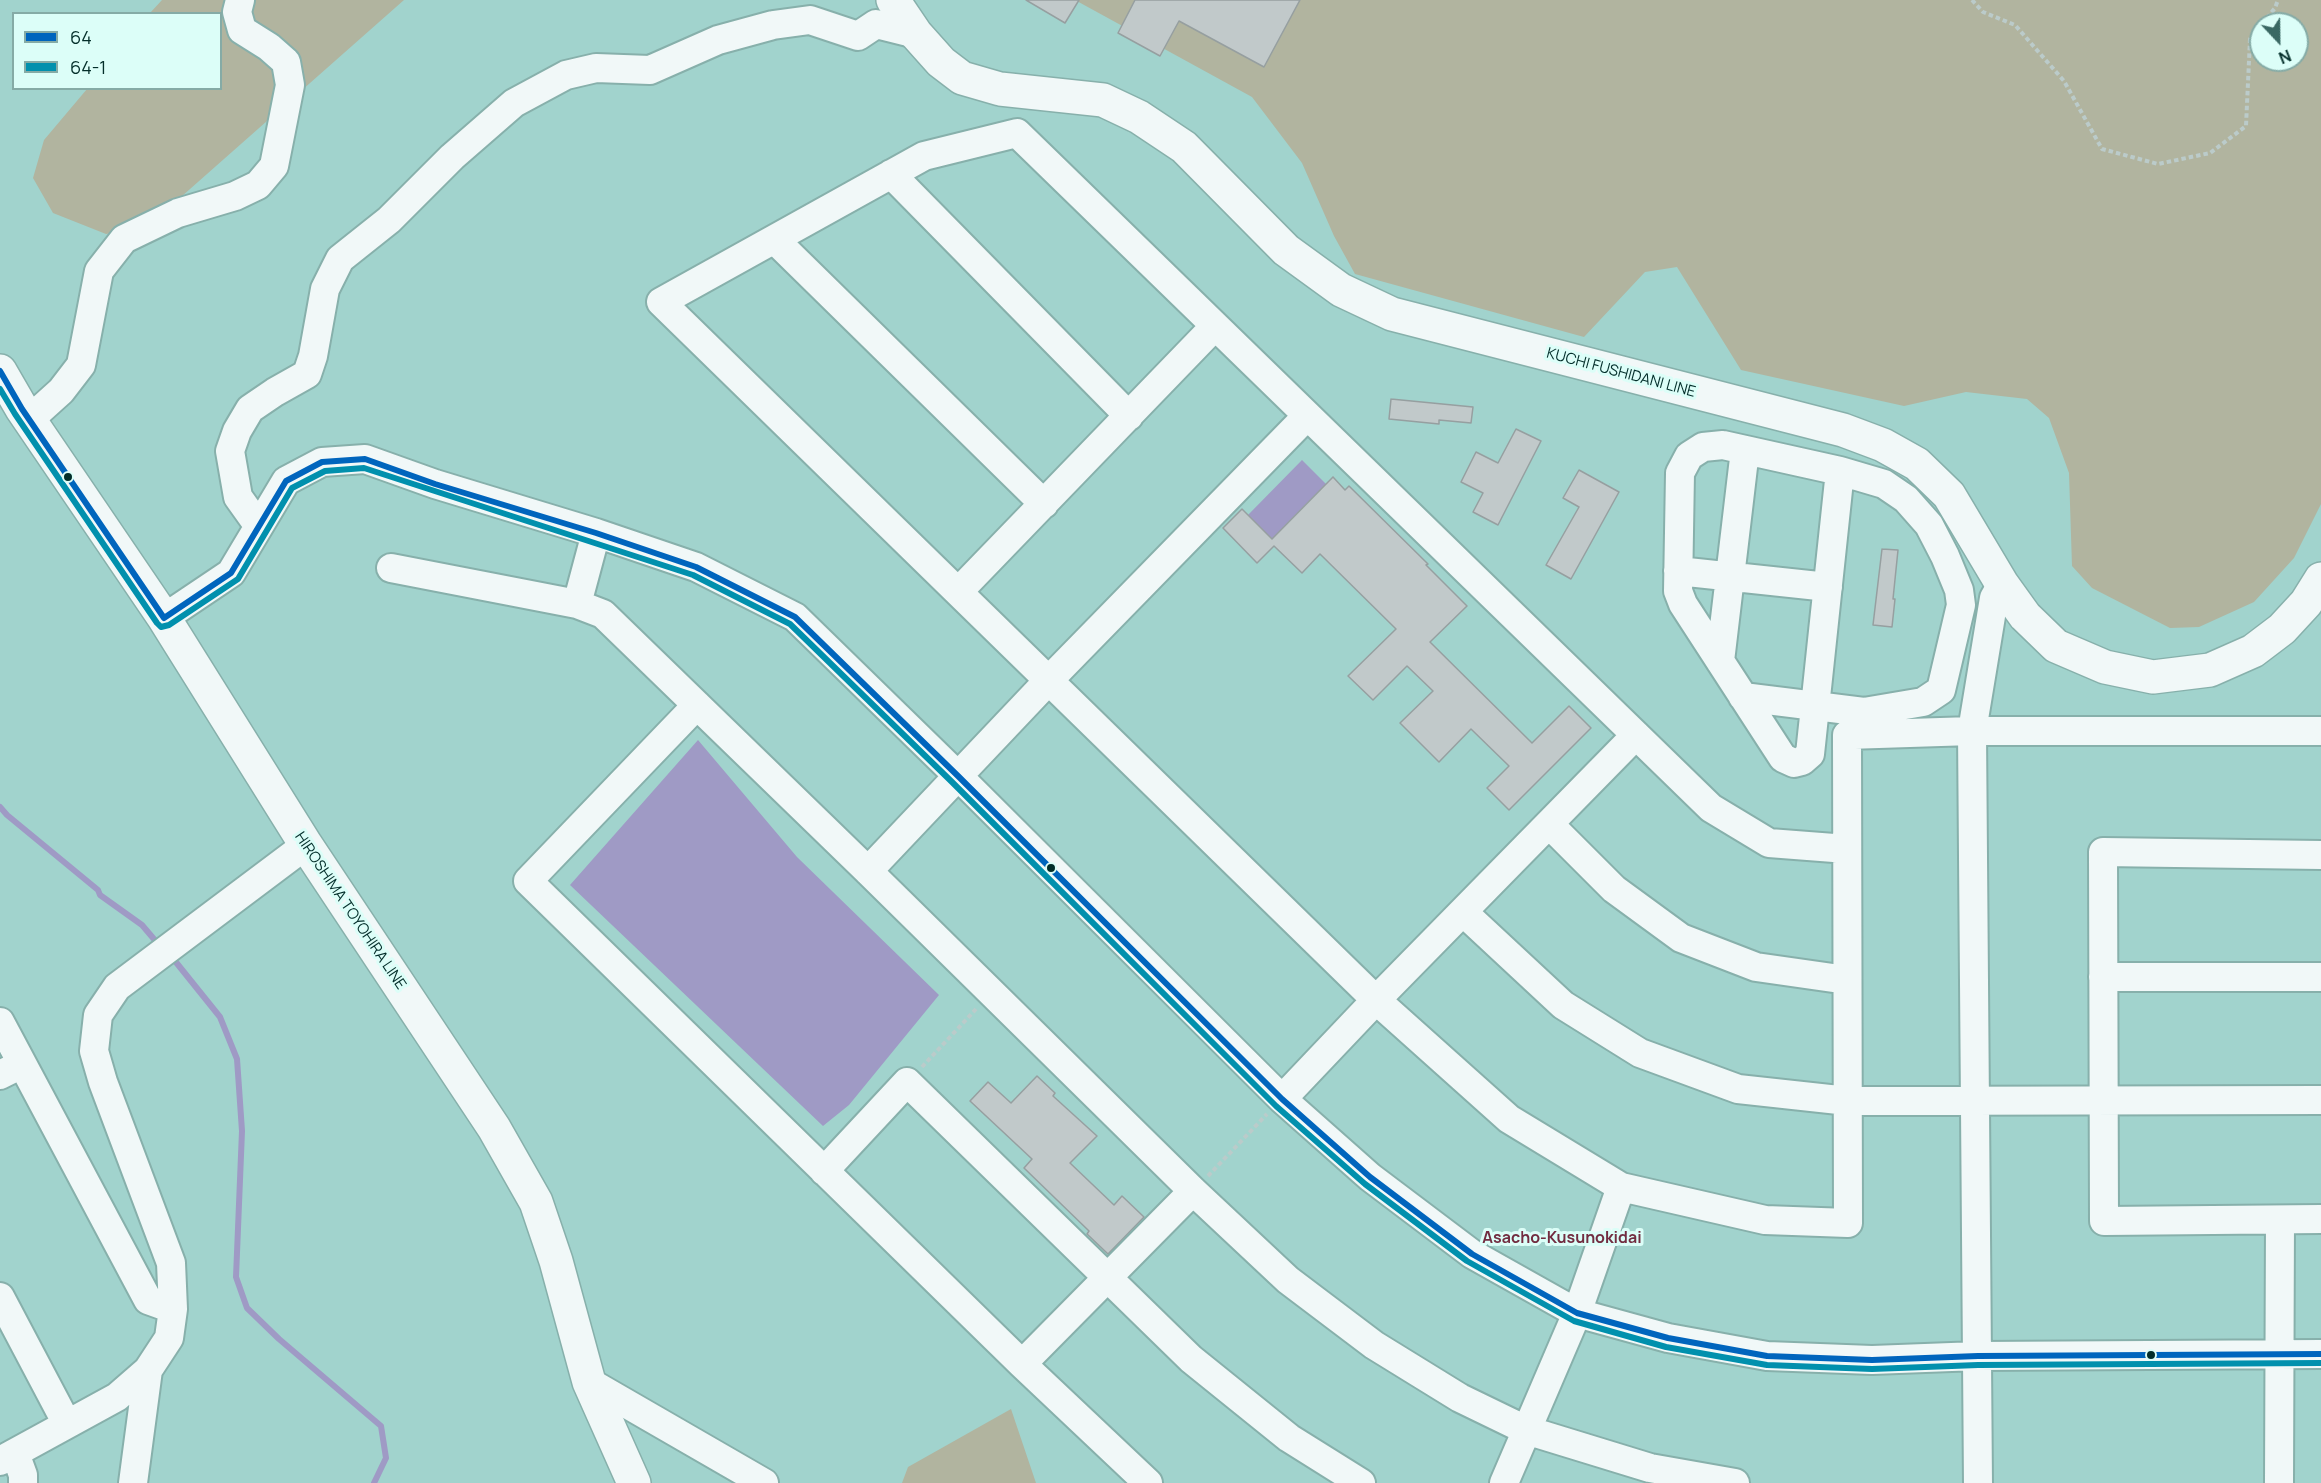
<!DOCTYPE html>
<style>
body{margin:0}
#map{position:relative;width:2321px;height:1483px;overflow:hidden;background:#a1d3cd;font-family:Manrope,sans-serif}
canvas{display:block}
.legend{position:absolute;left:12px;top:12px;width:210px;height:78px;box-sizing:border-box;background:#dcfef8;border:2px solid #85aba6;margin:0;padding:8px 10px;list-style:none;font-size:18px;color:#032e2a}
.legend li{display:flex;align-items:center;gap:12px;height:30px}
.legend b{width:30px;border:2px solid #85aba6}
.north{position:absolute;left:2249px;top:12px;width:60px;height:60px;box-sizing:border-box;background:#dcfef8;border:2px solid #85aba6;border-radius:50%;rotate:158deg;font-size:16px;font-weight:700;line-height:24px;text-align:center;color:#032e2a}
.north::after{content:'';display:block;margin:auto;width:21px;height:27px;background:#3a6863;clip-path:polygon(50% 0,100% 100%,50% 72%,0 100%)}
</style>
<div id="map">
<canvas width="2321" height="1483"></canvas>
<ul class="legend">
<li><b style="height:8px;background:#0065bd"></b>64</li>
<li><b style="height:8px;background:#0190ad"></b>64-1</li>
</ul>
<div class="north">N</div>
</div>
<script>
const ctx = document.querySelector('canvas').getContext('2d');
ctx.lineJoin = 'round';
function paint(path, color) { ctx.fillStyle = color; ctx.fill(path, 'evenodd'); }
const shape = rows => new Path2D(rows.map(r => 'M' + r).join(''));
function stroke(path, color, width, dash) { ctx.strokeStyle = color; ctx.lineWidth = width; ctx.lineCap = dash ? 'butt' : 'round'; ctx.setLineDash(dash || []); ctx.stroke(path); }
function write(font, color, halo, rows, align = 'center') {
  ctx.font = font + ' Manrope,sans-serif'; ctx.lineWidth = 6; ctx.setLineDash([]); ctx.textBaseline = 'middle'; ctx.strokeStyle = halo; ctx.fillStyle = color; for (const [text, x, y, turn = 0] of rows) {
    ctx.save(); ctx.translate(x, y); ctx.rotate((+turn || 0) * Math.PI / 180); ctx.textAlign = isNaN(turn) ? turn : align; if (halo) ctx.strokeText(text, 0, 0); ctx.fillText(text, 0, 0); ctx.restore();
  }
}
paint(shape([
 [162,0,404,0,147,227,106,234,53,213,33,178,44,140,87,89,220,88,220,14,150,13],
 [1075,0,2321,0,2321,504,2294,558,2254,602,2199,627,2170,628,2092,588,2072,566,2069,473,2049,418,2027,399,1966,392,1904,406,1741,370,1677,267,1645,272,1584,337,1355,274,1334,236,1302,163,1252,97],
 [2261,24,2297,24,2297,60,2261,60],
 [1011,1409,1036,1483,902,1483,908,1467]
]), '#b1b49f');
paint(shape([
 [1302,460,1326,484,1272,539,1248,515],
 [698,740,797,857,939,995,849,1105,823,1126,570,885]
]), '#9f9ac5');
stroke(shape([
 [0,807,7,815,98,890,100,895,142,925,159,945],
 [171,956,220,1017,237,1059,242,1131,236,1277,247,1308,279,1339,381,1426,386,1458,374,1483]
]), '#9f9ac5', 6);
const building = shape([
 [1026,0,1079,0,1065,23,1026,0],
 [1135,0,1300,0,1264,67,1179,21,1160,56,1118,33,1135,0],
 [1391,399,1473,407,1471,423,1439,420,1439,424,1389,419,1391,399],
 [1516,429,1541,441,1498,525,1473,512,1483,493,1461,482,1476,452,1498,463,1516,429],
 [1579,470,1619,492,1571,579,1546,565,1579,507,1563,498,1579,470],
 [1333,477,1345,490,1349,486,1428,564,1426,565,1467,606,1430,642,1532,743,1569,706,1591,728,1509,810,1487,788,1509,766,1471,729,1439,762,1400,723,1433,691,1407,666,1373,700,1348,676,1396,629,1320,554,1302,573,1274,546,1257,563,1223,528,1242,509,1272,539,1333,477],
 [1882,549,1898,550,1893,599,1895,599,1892,627,1873,625,1882,549],
 [1037,1076,1055,1093,1053,1096,1097,1136,1070,1163,1114,1205,1122,1196,1144,1217,1108,1254,1087,1234,1089,1231,1024,1168,1032,1159,970,1101,988,1082,1011,1103,1037,1076]
]);
paint(building, '#c1c9ca');
stroke(building, '#969fa0', 1.5);
const minor = shape([
 [891,174,1129,416],
 [775,240,1044,504],
 [30,419,61,391,81,365,99,271,124,239,178,213,235,196,258,185,274,166,290,85,286,62,269,47,242,30,237,12,240,0],
 [1723,445,1840,471,1810,754,1802,761,1794,763,1783,758,1683,604,1678,591,1680,473,1689,456,1703,447,1723,445],
 [258,525,238,497,230,451,237,431,250,409,275,392,307,374,313,356,325,289,340,259,389,220,452,157,514,103,566,75,596,68,650,70,718,40,773,25,810,20,858,36,876,24,916,34],
 [391,568,577,604,603,614,868,871,1193,1191,1288,1280,1374,1345,1460,1398,1526,1430,1650,1468,1735,1483],
 [1678,571,1828,587],
 [958,592,1215,326],
 [577,604,596,533],
 [164,618,231,573,286,481,322,462,365,459,435,484,596,533,696,567,795,617,958,776,1282,1099,1370,1177,1472,1254,1577,1313,1668,1338,1767,1356,1872,1360,1978,1356,2321,1354],
 [1720,661,1745,450],
 [1743,697,1864,712,1923,702,1941,690,1961,605,1959,590,1945,556,1929,525,1906,499,1884,484,1840,471],
 [697,705,528,881,1022,1364,1148,1483],
 [1549,824,1614,889,1681,938,1756,967,1847,980],
 [1847,849,1769,843,1711,808,1017,133,924,156,661,302,1376,1000,1509,1119,1621,1187,1765,1220,1848,1223,1847,735,1972,731,2321,731],
 [2321,855,2103,852,2104,1221,2321,1219],
 [868,871,1048,681,1307,416],
 [1463,912,1563,1005,1640,1053,1738,1089,1848,1101,2321,1100],
 [2103,977,2321,977],
 [0,1022,148,1300,173,1309],
 [0,1075,22,1064],
 [1282,1099,1376,1000,1636,735],
 [824,1171,907,1082,1191,1359,1289,1438,1361,1483],
 [0,1297,67,1424],
 [1022,1364,1193,1191],
 [589,1382,764,1483],
 [15,1453,23,1475,23,1483],
 [0,1461,117,1397,148,1370,169,1338,173,1309,171,1263,103,1082,94,1051,98,1015,117,987,306,845],
 [133,1483,148,1370],
 [1504,1483,1577,1313,1621,1187],
 [1978,1483,1972,731,1994,598,2002,584],
 [2279,1483,2280,1220]
]);
const major = shape([
 [893,0,916,34,941,62,962,78,1000,89,1103,100,1139,117,1184,147,1286,250,1341,290,1392,314,1843,430,1883,445,1917,464,1949,495,2002,584,2025,616,2056,646,2105,667,2153,677,2210,670,2253,651,2282,629,2306,603,2321,579],
 [0,371,22,409,164,618,306,845,494,1128,536,1202,556,1261,589,1382,634,1483]
]);
stroke(minor, '#87b0ab', 32);
stroke(major, '#87b0ab', 36);
stroke(shape([
 [1972,0,1983,12,2015,25,2064,81,2102,149,2158,164,2210,153,2246,126,2250,39,2261,26],
 [2262,24,2275,8,2278,0],
 [922,1067,976,1009],
 [1208,1176,1267,1114]
]), '#bbcbca', 4, [4.5, 3]);
stroke(minor, '#f1f8f8', 28);
stroke(major, '#f1f8f8', 33);
stroke(shape([
 [0,371,22,409,164,618],
 [164,618,231,573,286,481,322,462,365,459,435,484,596,533,696,567,795,617,958,776,1282,1099,1370,1177,1472,1254,1577,1313,1668,1338,1767,1356,1872,1360,1978,1356,2321,1354]
]), '#0065bd', 6);
stroke(shape([
 [0,389,15,414,157,623,161,627,169,625,238,579,292,488,325,471,364,468,693,575,790,624,952,782,1276,1106,1365,1184,1467,1261,1574,1321,1666,1347,1767,1365,1872,1369,1978,1365,2321,1363]
]), '#0190ad', 6);
for (const [x, y, r, color] of [
 [68,477,5,"#032e2a"],
 [1051,868,5,"#032e2a"],
 [2151,1355,5,"#032e2a"]
]) { const dot = new Path2D(); dot.arc(x, y, r, 0, 2 * Math.PI); ctx.fillStyle = color; ctx.fill(dot); stroke(dot, '#dcfef8', 2); }
write('15px', '#032e2a', '#dcfef8', [
 ["KUCHI FUSHIDANI LINE",1621,373,15],
 ["HIROSHIMA TOYOHIRA LINE",350,911,56]
]);
write('bold 16px', '#722d41', '#dcfef8', [
 ["Asacho-Kusunokidai",1562,1239]
]);
</script>
